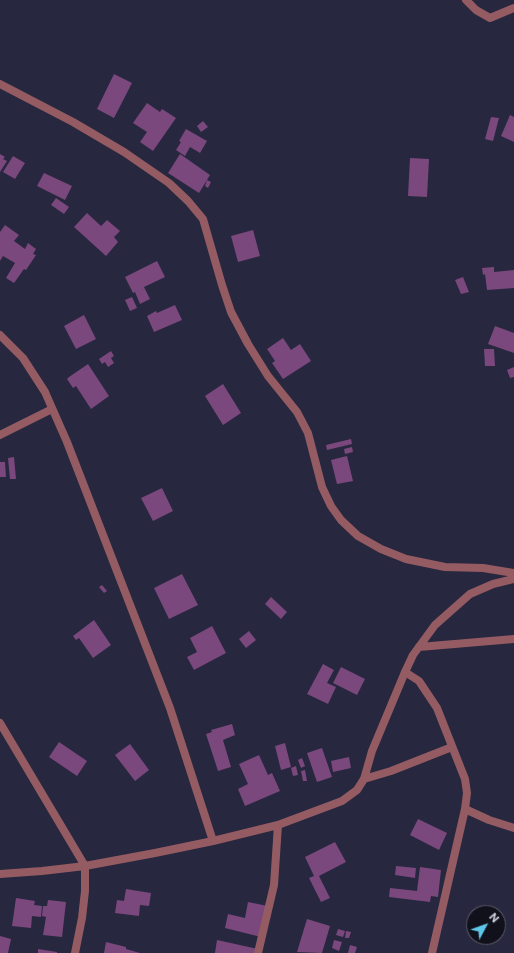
<!DOCTYPE html>
<style>
body{margin:0}
#map{position:relative;width:514px;height:953px;overflow:hidden;background:#27273f;font-family:Commissioner,sans-serif}
canvas{display:block}
.north{position:absolute;left:466px;top:905px;width:40px;height:40px;box-sizing:border-box;background:#11111c;border:1px solid #5d5d6a;border-radius:50%;rotate:49deg;font-size:11px;font-weight:700;line-height:16px;text-align:center;color:#cfd0e0}
.north::after{content:'';display:block;margin:auto;width:14px;height:18px;background:#5cc7e8;clip-path:polygon(50% 0,100% 100%,50% 72%,0 100%)}
</style>
<div id="map">
<canvas width="514" height="953"></canvas>
<div class="north">N</div>
</div>
<script>
const ctx = document.querySelector('canvas').getContext('2d');
ctx.lineJoin = 'round';
function paint(path, color) { ctx.fillStyle = color; ctx.fill(path, 'evenodd'); }
const shape = rows => new Path2D(rows.map(r => 'M' + r).join(''));
function stroke(path, color, width, dash) { ctx.strokeStyle = color; ctx.lineWidth = width; ctx.lineCap = dash ? 'butt' : 'round'; ctx.setLineDash(dash || []); ctx.stroke(path); }
paint(shape([
 [114,74,132,83,114,118,97,109],
 [147,103,160,112,162,109,176,118,153,151,140,142,147,132,133,123],
 [510,115,514,117,514,142,501,136],
 [491,117,499,118,493,141,485,139],
 [203,121,208,127,201,132,197,126],
 [186,129,207,141,200,153,190,147,185,156,176,150,181,142,179,141],
 [0,154,5,157,3,159,7,161,0,172],
 [180,154,210,175,199,193,168,173],
 [13,156,25,163,15,179,3,172],
 [410,158,429,159,427,197,408,196],
 [44,173,72,186,65,200,37,186],
 [207,180,211,182,208,188,205,186],
 [56,198,69,207,64,214,51,205],
 [87,213,101,226,107,220,120,231,114,237,118,242,106,256,74,227],
 [5,225,19,235,14,241,25,249,28,243,36,249,33,254,36,255,26,270,24,269,14,283,6,278,15,263,3,256,0,261,0,232],
 [253,230,260,256,238,262,231,236],
 [157,261,165,277,144,287,150,299,140,304,135,292,133,293,125,277],
 [494,267,494,272,514,270,514,288,487,290,485,274,483,275,482,268],
 [463,277,469,292,461,294,455,280],
 [132,297,137,308,130,311,125,300],
 [175,305,182,320,154,332,147,316,156,311,157,313],
 [84,315,96,339,76,349,64,326],
 [495,326,514,333,514,353,488,344],
 [283,338,291,350,300,344,311,361,283,379,272,363,275,361,267,349],
 [484,349,494,349,495,366,485,366],
 [111,351,114,356,111,358,114,363,108,367,105,362,102,364,99,359],
 [88,364,109,396,91,409,76,386,73,388,67,379,69,377],
 [514,367,514,377,510,378,507,370],
 [223,384,241,413,223,425,205,396],
 [351,439,352,444,327,450,326,445],
 [352,447,353,452,345,454,344,449],
 [347,456,353,481,337,484,331,460],
 [14,457,16,479,10,479,8,458],
 [0,462,5,462,6,477,0,477],
 [162,488,173,511,153,521,141,498],
 [182,574,198,605,169,619,154,588],
 [102,585,107,591,104,593,99,587],
 [271,597,287,612,281,619,265,604],
 [94,620,111,645,93,658,79,638,76,640,73,636],
 [212,626,226,653,194,670,187,657,197,652,190,638],
 [249,631,256,640,246,648,239,639],
 [323,664,334,670,327,683,336,687,328,704,307,694],
 [341,667,365,679,357,695,333,683],
 [232,724,235,735,223,740,231,767,218,771,206,734,212,732,211,730],
 [59,742,87,761,77,776,49,757],
 [285,743,291,767,281,770,275,746],
 [130,744,149,770,135,781,115,755],
 [322,748,332,777,317,782,307,753],
 [259,755,268,775,272,773,280,791,245,806,238,789,248,784,239,764],
 [349,757,351,768,333,772,331,761],
 [302,758,305,766,301,768,298,760],
 [296,766,298,775,293,776,291,768],
 [305,770,307,781,303,781,301,771],
 [418,819,447,833,439,850,410,835],
 [335,842,346,862,319,876,330,898,321,902,309,878,314,876,305,857],
 [396,866,416,868,415,878,395,875],
 [420,867,441,870,438,897,431,896,430,902,389,897,390,888,417,891],
 [126,889,151,893,149,906,140,905,139,916,115,913,117,900,124,901],
 [16,898,35,901,34,905,42,906,41,917,32,916,31,928,12,926],
 [48,900,66,902,62,937,43,935,46,917,42,916,43,906,47,906],
 [248,902,268,906,261,937,225,928,228,914,245,918],
 [307,919,330,926,322,953,297,952],
 [338,929,345,931,343,937,336,935],
 [346,931,351,932,349,938,345,938],
 [0,936,11,939,8,953,0,953],
 [217,940,258,949,257,953,215,953],
 [334,940,342,942,339,951,332,948],
 [106,942,126,947,126,949,140,953,104,953],
 [350,945,357,947,355,953,348,953],
 [38,949,57,952,57,953,38,953]
]), '#7a487c');
stroke(shape([
 [466,0,476,10,490,18,514,8],
 [0,84,73,122,124,152,169,183,188,201,203,219,222,285,231,312,248,344,268,376,297,412,308,433,322,487,331,506,341,520,358,536,381,549,406,559,445,567,483,568,514,573],
 [0,335,23,358,45,392,67,442,170,708,213,841],
 [0,435,52,409],
 [419,647,514,639],
 [405,672,419,681,437,708,465,779,467,793,465,809,432,953],
 [0,723,85,866,85,891,82,918,75,953],
 [364,779,391,771,452,747],
 [465,809,489,820,514,828],
 [0,874,42,871,85,866,155,853,213,841,278,825,342,801,357,790,364,779,372,751,405,672,413,655,435,625,470,594,493,584,514,579],
 [258,953,274,885,278,825]
]), '#945c62', 8);
</script>
